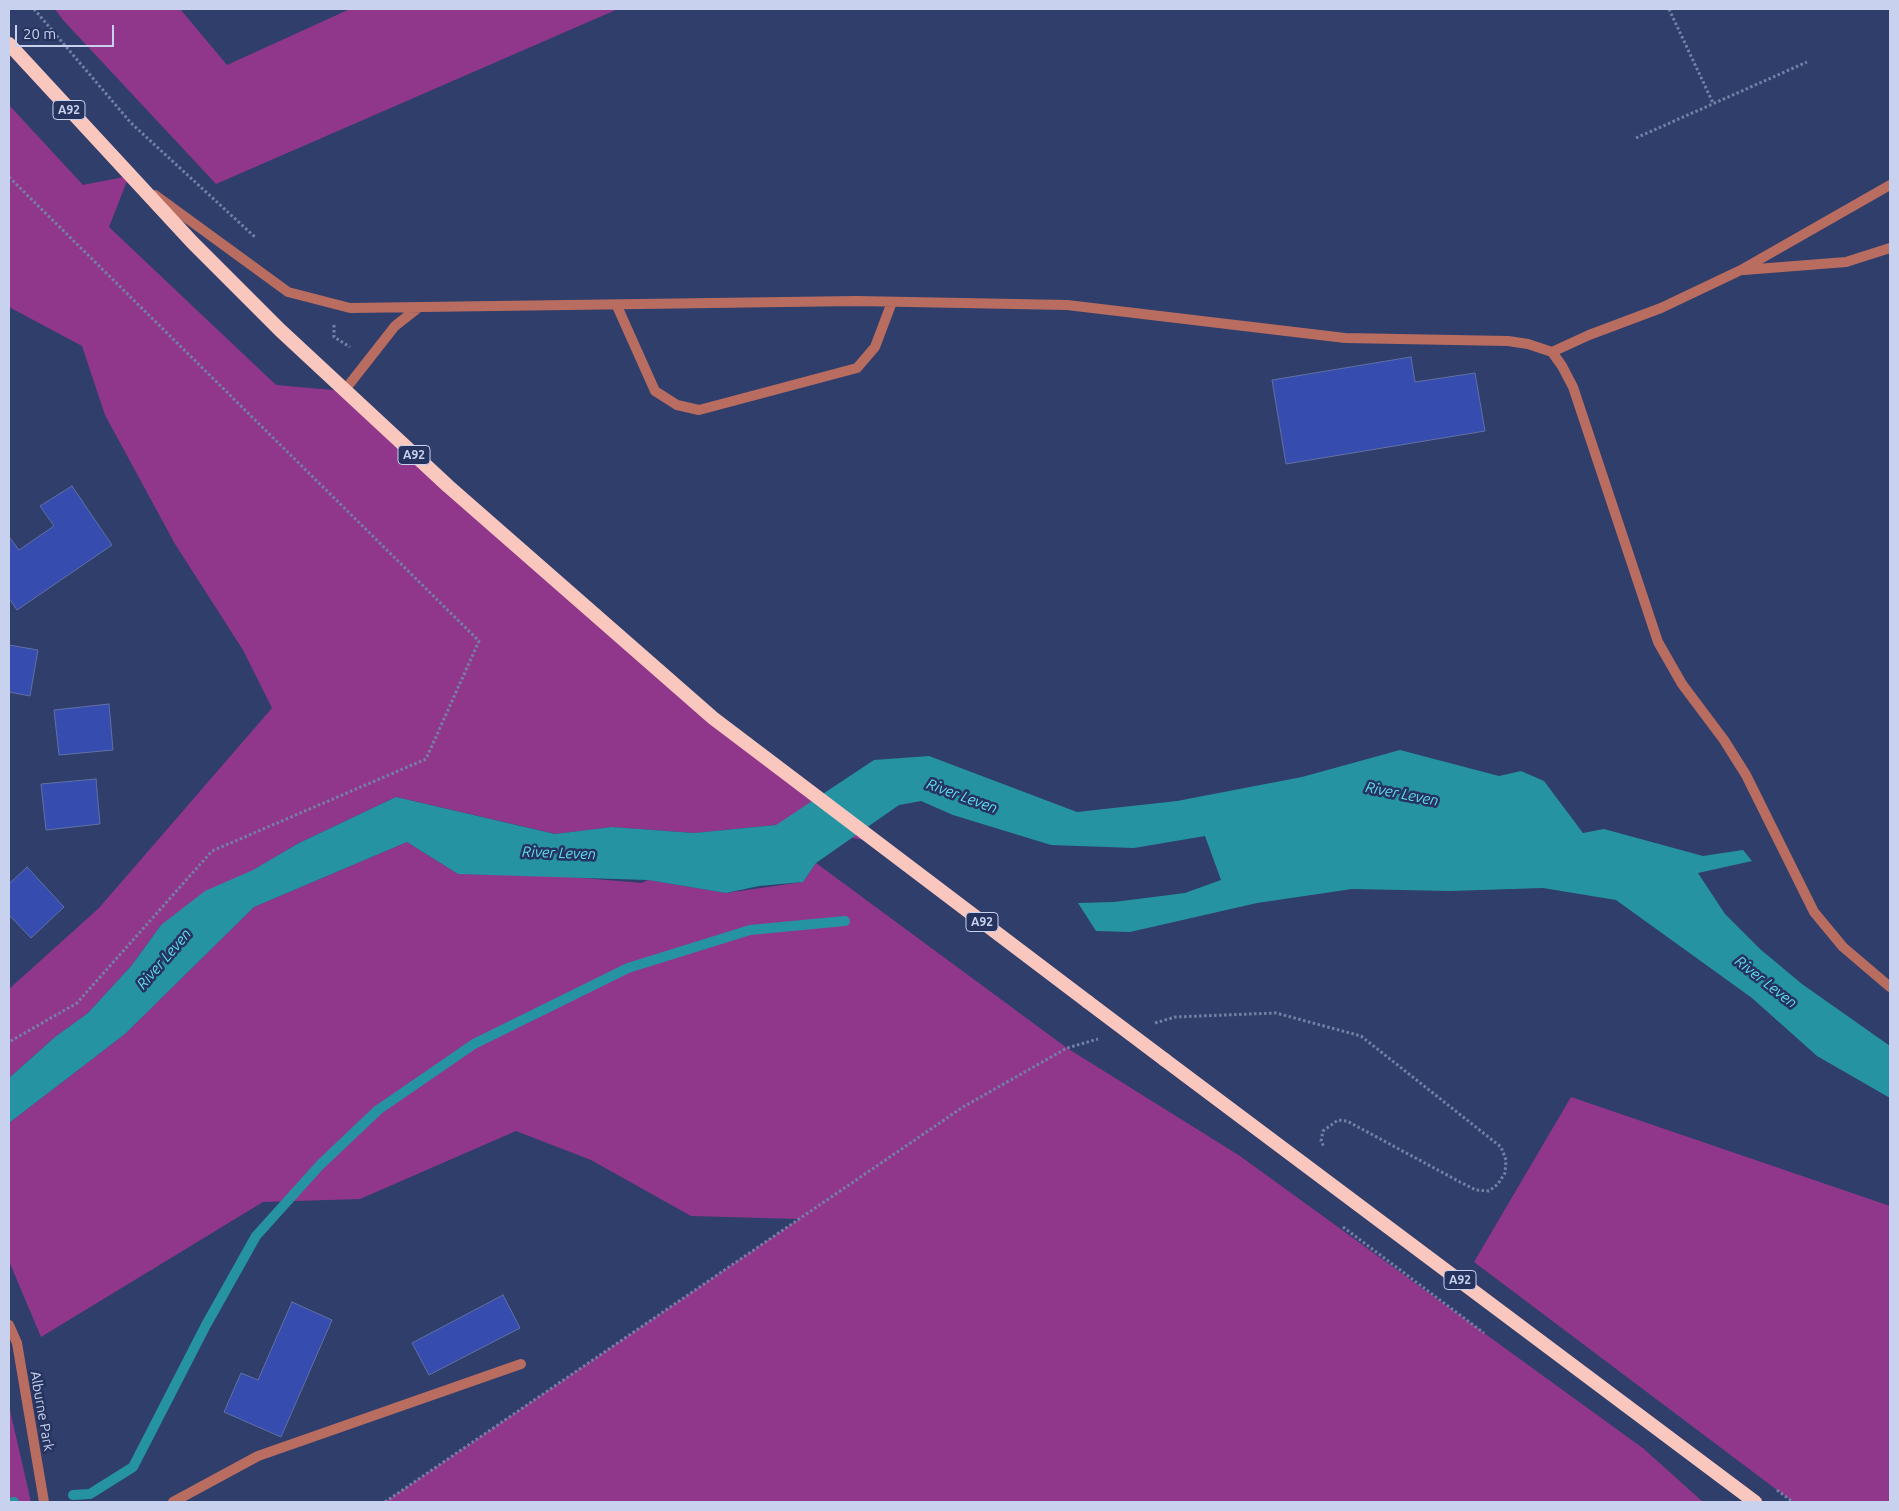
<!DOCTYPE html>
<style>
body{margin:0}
#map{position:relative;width:1899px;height:1511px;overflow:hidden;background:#303e6b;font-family:Ubuntu,sans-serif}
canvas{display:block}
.frame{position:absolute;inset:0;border:10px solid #c8d2ee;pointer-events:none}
.scale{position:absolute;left:15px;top:25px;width:99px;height:22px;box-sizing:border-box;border:2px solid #c8d2ee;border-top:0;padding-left:6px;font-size:15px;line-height:18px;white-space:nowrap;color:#c8d2ee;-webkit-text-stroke:4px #26335f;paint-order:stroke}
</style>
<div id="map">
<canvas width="1899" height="1511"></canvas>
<div class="frame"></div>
<div class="scale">20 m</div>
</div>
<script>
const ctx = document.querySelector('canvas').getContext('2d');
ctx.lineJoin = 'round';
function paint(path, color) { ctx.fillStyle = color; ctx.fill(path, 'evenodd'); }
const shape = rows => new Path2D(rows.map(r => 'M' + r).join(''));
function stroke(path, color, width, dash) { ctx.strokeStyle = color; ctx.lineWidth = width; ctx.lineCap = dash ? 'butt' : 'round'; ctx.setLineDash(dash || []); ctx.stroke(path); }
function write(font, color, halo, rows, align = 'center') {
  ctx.font = font + ' Ubuntu,sans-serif'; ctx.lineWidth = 5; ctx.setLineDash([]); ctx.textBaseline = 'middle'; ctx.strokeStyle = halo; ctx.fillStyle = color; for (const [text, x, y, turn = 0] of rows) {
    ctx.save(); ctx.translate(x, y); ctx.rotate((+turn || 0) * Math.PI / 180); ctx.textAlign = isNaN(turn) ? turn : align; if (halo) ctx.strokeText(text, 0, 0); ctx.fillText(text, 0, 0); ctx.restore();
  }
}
paint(shape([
 [55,9,180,9,227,65,350,9,618,9,216,184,63,20],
 [9,105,83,185,129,176,109,227,276,385,344,391,713,718,876,842,776,825,694,833,612,827,556,834,396,797,299,843,161,925,132,965,88,1013,55,1037,9,1078,9,989,99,908,272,708,243,650,175,544,105,415,82,346,9,307],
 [407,842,458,874,548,875,642,883,648,880,726,893,803,882,816,863,1067,1048,1240,1156,1644,1449,1703,1502,385,1502,799,1219,691,1216,591,1160,516,1131,360,1199,263,1202,41,1337,9,1261,9,1123,125,1034,254,907],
 [1571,1097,1890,1206,1890,1502,1793,1502,1474,1262],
 [9,1406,31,1502,9,1502]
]), '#90378c');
paint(shape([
 [1400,750,1499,776,1521,771,1544,781,1583,833,1604,829,1703,856,1743,850,1752,861,1698,873,1725,914,1760,949,1802,984,1890,1046,1890,1098,1817,1056,1752,998,1616,900,1543,888,1450,891,1352,889,1257,903,1130,932,1096,931,1078,903,1114,902,1185,893,1221,880,1205,836,1134,848,1051,845,953,815,921,801,899,805,816,863,803,882,759,886,726,893,648,880,458,874,407,842,254,907,125,1034,9,1123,9,1078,55,1037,88,1013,132,965,161,925,205,891,253,870,299,843,396,797,555,834,612,827,694,833,776,825,874,760,929,756,1077,812,1177,801,1302,777]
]), '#2693a3');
stroke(shape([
 [73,1495,90,1494,133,1467,206,1325,256,1236,320,1165,378,1110,474,1044,628,968,750,930,845,921],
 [13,1502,14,1502]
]), '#2693a3', 10);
const building = shape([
 [1411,357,1415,382,1475,373,1485,431,1286,464,1272,380,1411,357],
 [72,486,112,545,17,610,9,598,9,539,10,538,19,550,54,526,40,506,72,486],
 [9,645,38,650,30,696,9,692,9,645],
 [109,704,113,750,59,755,54,710,109,704],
 [96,779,100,824,46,830,41,784,96,779],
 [27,867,64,907,31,938,9,915,9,884,27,867],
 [503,1295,520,1328,429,1375,412,1343,503,1295],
 [292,1302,332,1320,281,1437,224,1412,241,1373,258,1380,292,1302]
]);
paint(building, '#364caf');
stroke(building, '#6071a3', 1);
stroke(shape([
 [34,9,131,123,256,238],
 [1669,9,1713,103],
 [1636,138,1807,62],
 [9,177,479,641,426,759,212,851,77,1003,9,1042],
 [334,325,334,337,350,347],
 [1155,1023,1175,1017,1276,1013,1361,1036,1501,1147,1506,1160,1505,1173,1498,1184,1489,1191,1476,1190,1460,1182,1347,1121,1338,1120,1323,1131,1321,1141,1324,1147],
 [1343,1227,1484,1333],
 [1777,1490,1793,1502],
 [385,1502,963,1107,1067,1048,1098,1039]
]), '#7480a5', 3, [2.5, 2.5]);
stroke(shape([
 [155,195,288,292,350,308,857,301,1067,305,1345,338,1508,341,1528,344,1552,352,1562,366,1573,387,1658,642,1682,684,1724,740,1746,775,1814,912,1843,947,1890,987],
 [1744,270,1846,262,1890,248],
 [617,306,655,391,677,405,699,410,857,368,875,347,892,302],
 [1552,352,1589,335,1661,308,1741,270,1890,185],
 [344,391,395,326,418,308],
 [173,1502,258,1456,521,1364]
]), '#b96d61', 10);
stroke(shape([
 [9,1325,17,1343,44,1502]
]), '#b96d61', 10);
stroke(shape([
 [9,44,192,242,280,330,448,486,713,718,1088,1002],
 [1165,1060,1755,1502]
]), '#fac7be', 14);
stroke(shape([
 [1088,1002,1165,1060]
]), '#fac7be', 14);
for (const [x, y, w] of [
 [69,110,32],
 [414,455,32],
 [982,922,32],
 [1460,1280,32]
]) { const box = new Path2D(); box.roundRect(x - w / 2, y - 9.5, w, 19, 4); ctx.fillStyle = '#26335f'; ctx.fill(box); stroke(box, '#c8d2ee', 1); }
write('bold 12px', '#c8d2ee', null, [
 ["A92",69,110],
 ["A92",414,455],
 ["A92",982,922],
 ["A92",1460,1280]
]);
write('14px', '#c8d2ee', '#26335f', [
 ["Alburne Park",42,1411,80]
]);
write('italic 15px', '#5fdef2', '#26335f', [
 ["River Leven",1402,794,11],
 ["River Leven",962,796,20],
 ["River Leven",559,853,2],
 ["River Leven",164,959,-49],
 ["River Leven",1766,982,38]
]);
</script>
